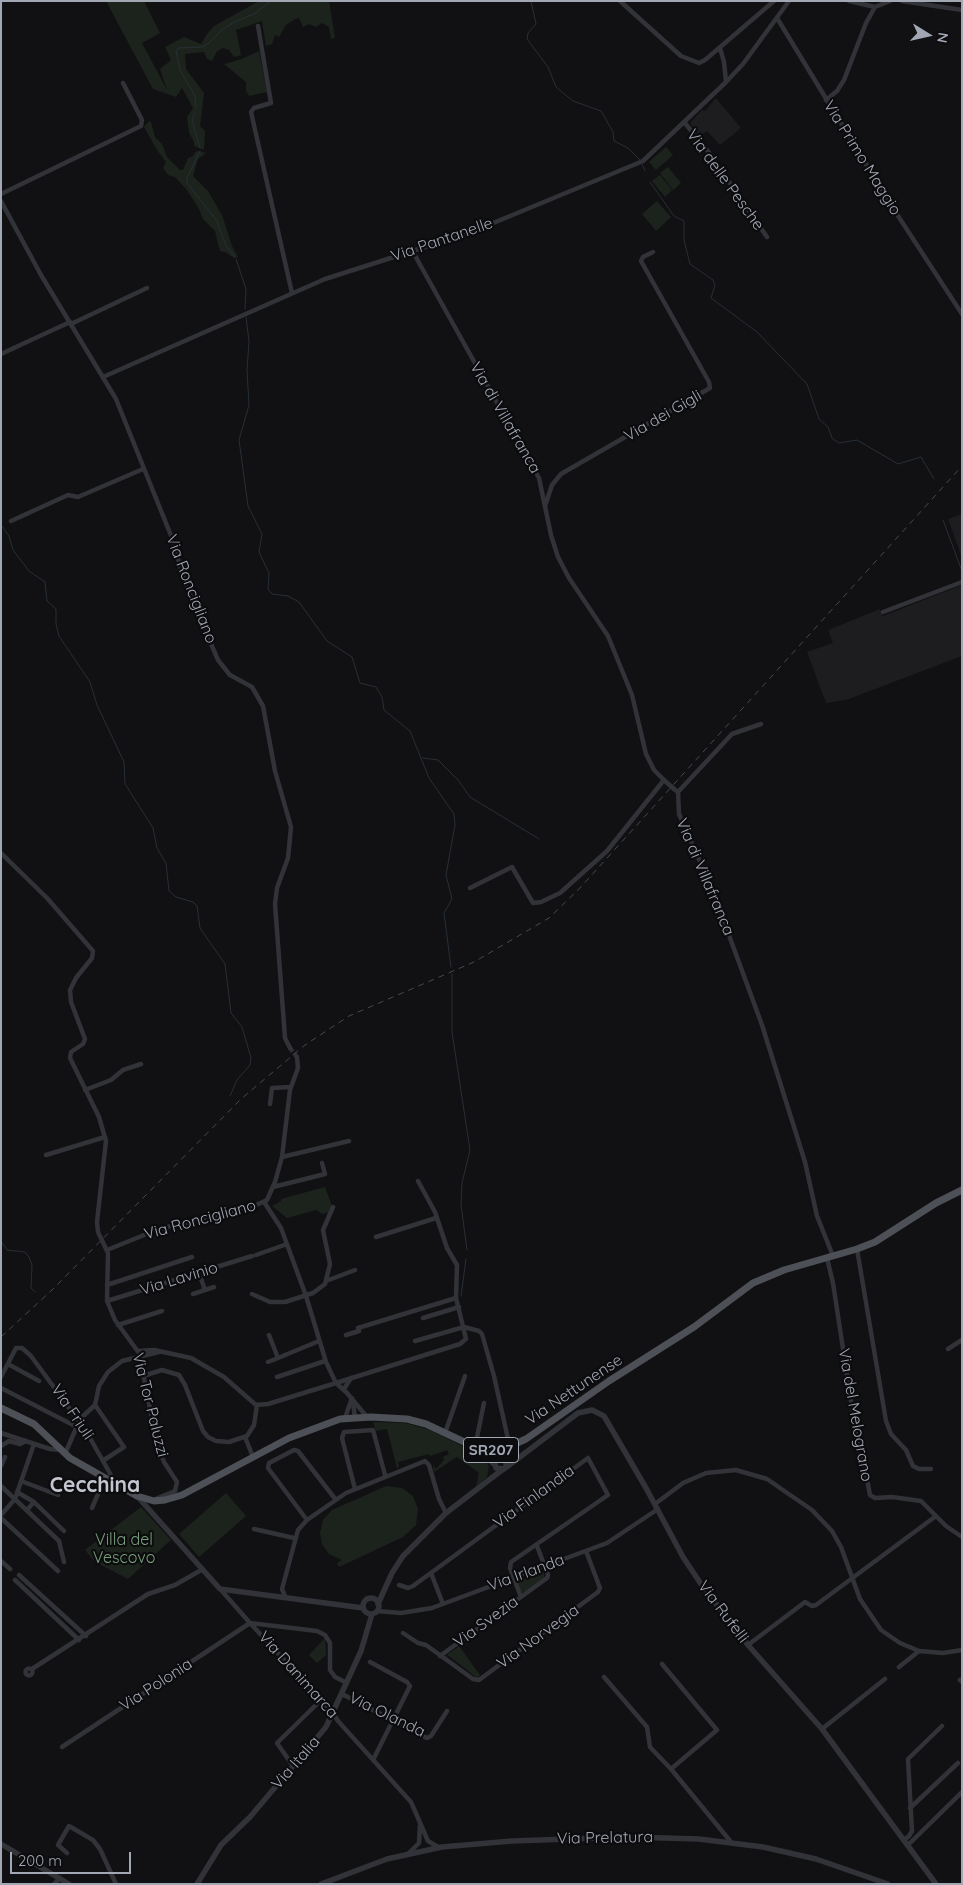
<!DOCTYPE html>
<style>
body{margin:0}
#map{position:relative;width:963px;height:1885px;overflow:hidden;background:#111113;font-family:Quicksand,sans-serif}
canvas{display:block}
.frame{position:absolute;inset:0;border:2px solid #a2a7b4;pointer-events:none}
.north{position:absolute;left:903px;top:10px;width:50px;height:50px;-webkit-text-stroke:4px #0c0c0e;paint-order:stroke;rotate:100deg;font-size:14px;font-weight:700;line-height:20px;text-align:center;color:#a2a7b4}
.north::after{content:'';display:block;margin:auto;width:18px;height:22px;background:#a2a7b4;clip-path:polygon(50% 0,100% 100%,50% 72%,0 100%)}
.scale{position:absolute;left:10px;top:1852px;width:121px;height:22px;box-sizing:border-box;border:2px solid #a2a7b4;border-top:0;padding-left:6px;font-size:15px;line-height:18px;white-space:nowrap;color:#a2a7b4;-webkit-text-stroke:4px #0c0c0e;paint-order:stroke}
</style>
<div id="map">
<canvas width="963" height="1885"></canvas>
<div class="frame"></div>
<div class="north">N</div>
<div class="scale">200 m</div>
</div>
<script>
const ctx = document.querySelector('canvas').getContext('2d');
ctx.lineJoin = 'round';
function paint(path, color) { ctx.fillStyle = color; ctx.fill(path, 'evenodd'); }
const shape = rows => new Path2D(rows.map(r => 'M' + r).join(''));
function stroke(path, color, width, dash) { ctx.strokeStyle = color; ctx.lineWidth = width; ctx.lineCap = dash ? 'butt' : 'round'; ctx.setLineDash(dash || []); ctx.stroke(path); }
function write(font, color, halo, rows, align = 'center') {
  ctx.font = font + ' Quicksand,sans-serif'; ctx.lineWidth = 4.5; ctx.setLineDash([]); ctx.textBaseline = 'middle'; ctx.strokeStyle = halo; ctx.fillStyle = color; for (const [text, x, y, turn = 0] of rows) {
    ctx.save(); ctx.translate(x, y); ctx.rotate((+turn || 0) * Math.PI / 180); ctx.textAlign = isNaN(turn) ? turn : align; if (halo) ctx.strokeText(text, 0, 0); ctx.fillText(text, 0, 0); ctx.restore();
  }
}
paint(shape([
 [716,98,741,128,720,145,707,131,703,134,700,132,698,134,690,123,702,110,705,111],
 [962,514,962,558,948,519],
 [962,585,962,656,846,700,826,703,807,652,833,643,828,630,880,609,883,616]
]), '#1d1d20');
paint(shape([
 [106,1,144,1,160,33,142,43,167,90,160,69,171,60,165,47,184,37,201,44,207,34,214,26,259,1,329,1,335,38,331,39,329,27,322,23,316,27,309,24,303,27,299,18,295,19,286,25,279,37,275,35,272,44,266,46,262,21,236,30,241,55,234,57,229,50,223,48,217,51,212,61,207,59,204,52,185,54,186,69,204,93,200,126,205,131,204,150,194,146,194,142,189,133,187,117,193,108,182,88,176,97,153,89],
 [259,51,267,92,249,96,246,91,246,82,224,64,242,59],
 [149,121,151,122,155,137,162,144,167,157,180,170,183,170,188,158,193,156,195,152,198,151,206,153,198,159,193,176,208,191,222,215,232,246,238,257,234,258,225,252,220,251,215,231,203,219,199,209,187,190,175,177,168,175,163,168,166,162,157,150,144,127],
 [666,147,673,155,656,170,649,162],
 [668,167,681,183,673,190,660,173],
 [660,175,672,190,665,197,652,181],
 [657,201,671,217,656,231,642,214],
 [325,1187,332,1206,330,1212,322,1214,316,1210,287,1218,272,1206,281,1201,281,1199],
 [373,1422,405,1423,430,1430,482,1456,489,1466,487,1477,476,1487,479,1473,457,1457,434,1472,433,1465,436,1469,444,1460,443,1457,449,1454,447,1450,430,1456,429,1454,398,1462,399,1467,397,1468,387,1429,376,1431],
 [386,1486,402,1488,413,1496,418,1509,416,1525,403,1537,339,1567,337,1563,342,1560,329,1554,322,1544,320,1533,323,1520,332,1510],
 [226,1493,246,1516,199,1557,179,1534],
 [141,1507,171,1540,128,1579,95,1562,85,1550],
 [544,1570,544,1579,524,1592,521,1592,517,1581,541,1574],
 [325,1638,326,1655,317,1663,309,1655],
 [459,1646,480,1675,477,1678,449,1656,447,1657,448,1654]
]), '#1c231d');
stroke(shape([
 [531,1,536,24,528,33,527,39,548,67,556,87,573,101,601,111,613,132,614,141,628,148,640,160],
 [196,107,195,96,180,70,176,51,178,48,201,47,208,44,222,30,234,22,256,13,271,1],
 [195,113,192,120,200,148],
 [200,151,187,178,187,183,217,221,226,246,235,257],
 [642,164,645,171],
 [650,182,674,216,684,221,684,240,690,264,713,280,715,285,711,298,757,332,807,384,819,419,828,427,832,438,839,443,857,440,898,464,921,457,934,479],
 [236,259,246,289,245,309],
 [246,317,249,341,247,370,249,405,239,440,248,506,262,534,259,552,269,573,268,589,272,594,288,596,299,602,327,641,352,657,360,683,376,687,382,697,384,710,410,731,429,778,454,814,455,825,446,875,452,899,444,913,451,967],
 [943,520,962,571],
 [1,525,9,536,13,550,29,571,45,582,47,601,56,609,56,624,59,636,90,682,97,705,124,762,125,784,153,828,157,848,166,863,169,891,176,897,193,902,197,906,200,928,225,964,231,1013,242,1027,251,1058,250,1065,237,1080,230,1096],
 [423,758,438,760,458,780,470,797,539,839],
 [452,974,452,1032,470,1150,462,1183,461,1205,467,1250],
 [1,1241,7,1250,25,1252,29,1257,32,1265,31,1288,35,1292],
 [461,1296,466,1259]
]), '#282f37', 1);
stroke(shape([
 [290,1048,297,1057]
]), '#2e2f33', 4.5, [4.5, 2]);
stroke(shape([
 [620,1,681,56,699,63,705,60,774,1],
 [849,1,875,7,890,1],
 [902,1,962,10],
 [777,18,889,202,962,314],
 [258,26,271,103,254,108,251,112,292,293],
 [726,82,743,64,789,1],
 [826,100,837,91,844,80,866,23,875,7],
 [684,122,707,150,767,237],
 [1,194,141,126,142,120,123,83],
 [1,201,41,275,116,399,172,538,185,583,218,660,230,675,252,687,263,706,275,771,291,827,288,858,277,888,275,904,285,1038,290,1048],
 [413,252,539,478,551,535,558,557,569,578,608,636,632,695,646,754,654,770,665,781],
 [71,324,147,288],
 [1,354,70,322],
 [103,377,325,279,469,233,643,161,726,82,724,62,720,48],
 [545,506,552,485,561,474,710,388,709,382,641,261,643,257,653,252],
 [11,521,68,495,78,497,143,469],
 [883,612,962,582],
 [674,789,678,792,679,814,712,889,762,1025,805,1162,817,1216,833,1256],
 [678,792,732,734,761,724],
 [1,853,47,898,93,951,92,958,76,978,70,990,71,1002,85,1039,83,1044,71,1052,70,1058,99,1117,106,1141,97,1222,98,1232,108,1253,107,1301,115,1320,139,1353,157,1443,164,1462,177,1482,175,1491,153,1500],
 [470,888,512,867,533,903,541,902,560,893,607,851,664,780],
 [85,1090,111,1080,123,1070,141,1064],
 [270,1104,272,1088,291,1087],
 [46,1155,105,1137],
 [282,1157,349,1141],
 [273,1187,325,1174,322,1163],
 [264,1202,281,1228,306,1296,326,1362,336,1383,460,1344,466,1339,456,1298,457,1265,447,1248,435,1212,418,1181],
 [376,1237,436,1218],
 [857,1249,886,1421,891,1434,906,1450,913,1466,919,1469,931,1469],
 [107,1250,159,1229,254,1206,267,1200,275,1182,282,1157,290,1090,298,1068,297,1057],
 [256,1255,287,1244],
 [827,1258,833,1283,858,1447,864,1463,870,1495,875,1498,892,1497,921,1501,946,1526,962,1537],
 [199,1273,205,1290],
 [326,1281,355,1270],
 [107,1285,192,1257],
 [193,1294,214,1287],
 [252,1294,270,1302,285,1302,313,1293,325,1284,330,1264,323,1230,333,1207],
 [107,1301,252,1256],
 [423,1318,459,1307],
 [118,1325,162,1311],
 [464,1327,479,1331,482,1334,494,1376,510,1448],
 [269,1335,278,1358,319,1341],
 [346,1335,359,1331,358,1328,456,1298],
 [415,1341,464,1327],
 [948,1349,962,1340],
 [138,1351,154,1350,191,1358,224,1377,256,1405,268,1404,336,1383,347,1393,367,1417],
 [268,1362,278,1358],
 [8,1364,39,1381],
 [143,1376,162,1370,179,1375,185,1385,203,1431,208,1437,216,1441,229,1442,247,1436,254,1425,257,1405],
 [1,1377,16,1348,22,1348,31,1356,86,1431,116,1484],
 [277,1377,325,1361],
 [1,1388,77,1427],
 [344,1389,351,1378],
 [353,1402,355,1418],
 [95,1405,124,1447,104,1460],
 [345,1418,352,1398],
 [1,1433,50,1449,61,1450],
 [445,1433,465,1376],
 [245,1437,253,1457],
 [1,1446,9,1441,20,1444,26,1441],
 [475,1447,484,1403],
 [65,1454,80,1419,95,1405,99,1386,108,1372,122,1361,159,1352],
 [1,1466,5,1457],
 [21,1481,58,1495],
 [1,1486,59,1541,64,1562],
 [355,1489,342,1438,344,1432,373,1430,385,1475],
 [17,1492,34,1502,27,1510],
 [34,1502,64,1531],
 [655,1504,683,1483,706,1473,736,1470,767,1479,812,1510,832,1531,841,1547,860,1599,881,1630,900,1643,919,1651,943,1653,962,1650],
 [92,1508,105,1478],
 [1,1515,15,1499,34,1444],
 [1,1518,58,1571],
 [307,1520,268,1468,269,1463,294,1450,298,1451,336,1500],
 [254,1529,294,1538],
 [1,1561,10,1569],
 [431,1573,443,1604],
 [19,1575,86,1636],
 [15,1580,79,1640],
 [399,1585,408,1588,413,1586,588,1458,608,1495,511,1562,510,1568,521,1597],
 [221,1590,250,1623,317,1631,325,1635,330,1643,330,1670,335,1677,347,1683],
 [285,1596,282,1589,298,1530,307,1520,346,1493,425,1461,429,1465,439,1499,446,1513],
 [377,1611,401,1613,432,1608,607,1543,658,1509],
 [403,1633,418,1643,426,1645,473,1679,479,1680,598,1592,600,1588,586,1551],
 [748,1645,805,1602,812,1606,816,1605,936,1516],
 [440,1656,547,1578,548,1575,537,1546],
 [370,1662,407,1682,410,1686,373,1760],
 [662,1664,717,1730,671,1769,731,1842],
 [899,1667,919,1651],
 '25.5 1672a3.5 3.5 0 1 1 7 0a3.5 3.5 0 1 1-7 0Z',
 [32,1669,148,1594,175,1585,203,1569],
 [604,1677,647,1727,650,1747,671,1769],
 [960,1680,962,1682],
 [342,1694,427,1738,431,1736,447,1711],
 [822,1729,885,1679],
 [62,1747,250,1623,333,1713,338,1721,411,1802,428,1841,438,1847],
 [293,1766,277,1743,321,1700],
 [910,1808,958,1763],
 [904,1840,909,1836,912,1831,908,1759,942,1726],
 [908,1845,962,1792],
 [67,1853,58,1845,69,1826,93,1840,100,1849,116,1884],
 [408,1854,419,1843,420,1825],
 [54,1884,60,1878]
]), '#323338', 4.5);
stroke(shape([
 [477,1448,494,1464],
 [506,1467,506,1460,503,1457,499,1457,494,1460,496,1468,504,1469,578,1413,592,1410,604,1416,646,1488,683,1557,703,1587,748,1645,822,1729,936,1884],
 [137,1496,220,1589,363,1608],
 '363 1606a8 8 0 1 1 16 0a8 8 0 1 1-16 0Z',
 [378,1604,392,1573,403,1556,446,1513,502,1470],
 [1,1844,69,1884],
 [197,1884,221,1845,250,1817,326,1727,361,1651,372,1614],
 [321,1884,387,1859,442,1847,512,1841,629,1837,699,1839,763,1847,816,1859,888,1884]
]), '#323338', 5.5);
stroke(shape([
 [1,1408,34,1424,70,1458,137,1496,154,1501,165,1500,182,1495,289,1438,340,1419,371,1417,407,1419,426,1424,475,1447,504,1449,526,1439,609,1381,694,1327,753,1283,784,1270,857,1249,875,1242,936,1203,962,1190]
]), '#4e5057', 7);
stroke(shape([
 [1,1337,53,1289,241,1099,305,1045,349,1016,474,962,549,918,579,889,962,466]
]), '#47494f', 1, [6, 5]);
stroke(shape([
 [665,781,674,789]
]), '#323338', 4.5);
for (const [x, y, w] of [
 [491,1450,55]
]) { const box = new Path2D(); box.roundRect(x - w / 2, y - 12.5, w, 25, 4); ctx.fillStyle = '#0c0c0e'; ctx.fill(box); stroke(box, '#a2a7b4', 1); }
write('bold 15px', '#a2a7b4', null, [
 ["SR207",491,1450]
]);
write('16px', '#a2a7b4', '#0c0c0e', [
 ["Via Primo Maggio",862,158,58],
 ["Via delle Pesche",725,180,54],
 ["Via Pantanelle",442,240,-19],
 ["Via dei Gigli",663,416,-30],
 ["Via di Villafranca",505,418,60],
 ["Via Roncigliano",191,589,69],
 ["Via di Villafranca",705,877,67],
 ["Via Roncigliano",200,1220,-15],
 ["Via Lavinio",179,1279,-17],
 ["Via Nettunense",574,1390,-34],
 ["Via Tor Paluzzi",150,1405,76],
 ["Via Friuli",72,1412,56],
 ["Via del Melograno",855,1415,80],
 ["Via Finlandia",534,1497,-36],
 ["Via Irlanda",526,1573,-20],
 ["Via Rufelli",723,1612,53],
 ["Via Svezia",486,1622,-36],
 ["Via Norvegia",538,1637,-36],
 ["Via Danimarca",298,1675,48],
 ["Via Polonia",156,1685,-33],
 ["Via Olanda",387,1715,26],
 ["Via Italia",296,1763,-49],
 ["Via Prelatura",605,1838,-1]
]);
write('16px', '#79a07d', '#0c0c0e', [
 ["Villa del",124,1540],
 ["Vescovo",124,1558]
]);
write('bold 21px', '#c3c6d0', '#0c0c0e', [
 ["Cecchina",95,1486]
]);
</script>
